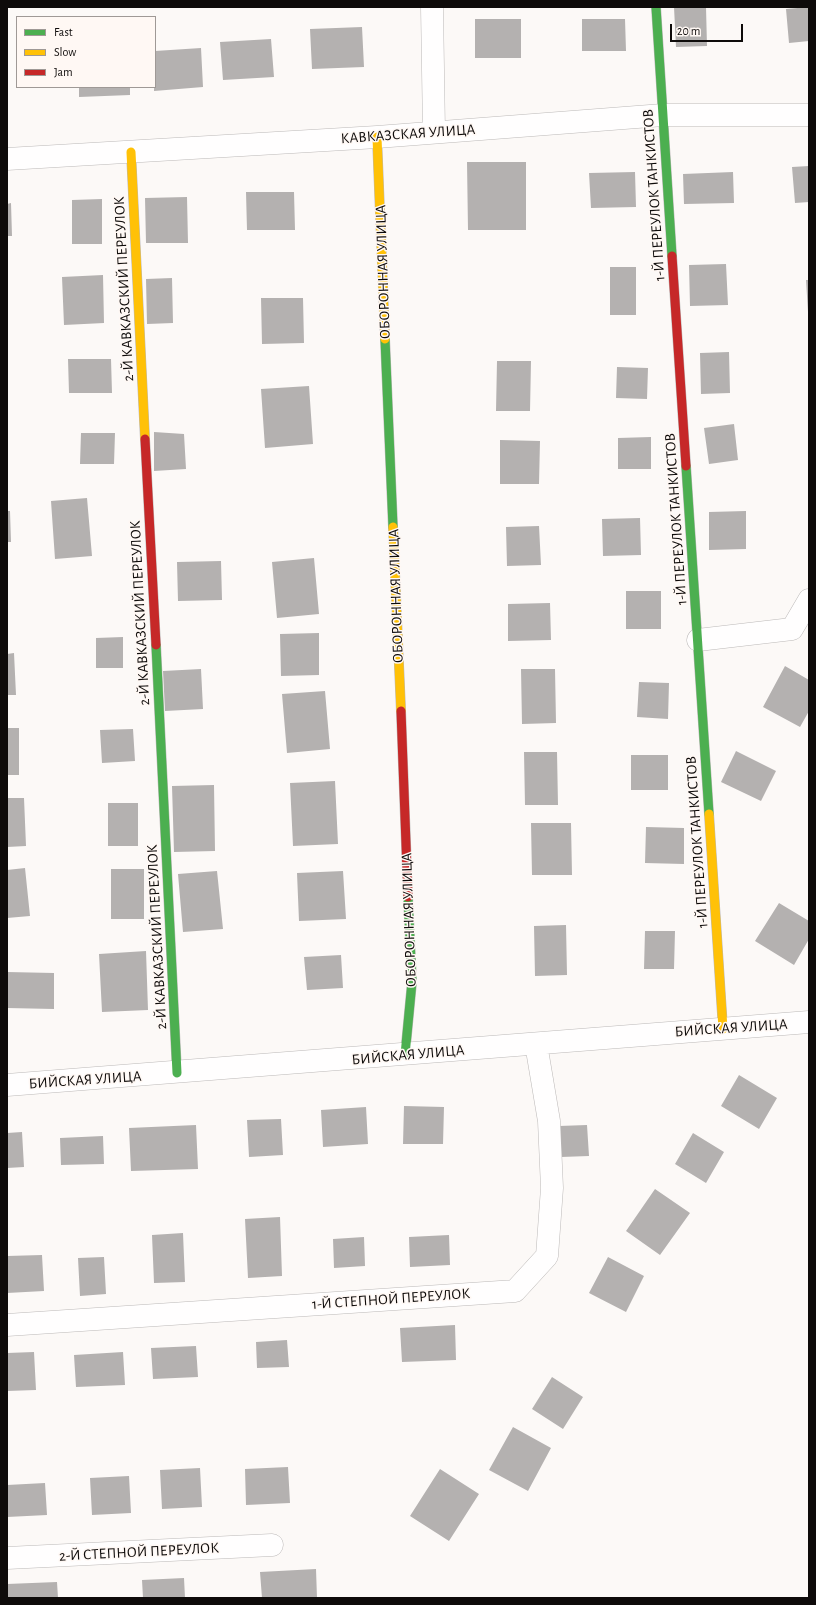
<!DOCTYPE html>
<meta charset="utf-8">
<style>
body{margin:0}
#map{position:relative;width:816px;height:1605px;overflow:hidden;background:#fcf9f7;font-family:"Alegreya Sans",sans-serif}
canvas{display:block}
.frame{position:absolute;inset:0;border:8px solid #0e0b0a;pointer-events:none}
.legend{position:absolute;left:16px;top:16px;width:140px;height:72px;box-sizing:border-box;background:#fff8f4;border:1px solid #9f9996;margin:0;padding:5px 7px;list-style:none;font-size:12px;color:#0e0b0a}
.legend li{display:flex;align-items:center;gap:8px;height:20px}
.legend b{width:20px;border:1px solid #9f9996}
.scale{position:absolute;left:670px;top:24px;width:73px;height:18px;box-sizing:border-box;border:2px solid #0e0b0a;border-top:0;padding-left:5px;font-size:12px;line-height:14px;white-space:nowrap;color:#0e0b0a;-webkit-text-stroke:3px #fff8f4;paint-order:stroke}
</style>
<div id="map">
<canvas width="816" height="1605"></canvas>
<div class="frame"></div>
<ul class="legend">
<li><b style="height:5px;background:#4caf50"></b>Fast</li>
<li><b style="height:5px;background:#ffc107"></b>Slow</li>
<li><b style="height:5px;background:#c62828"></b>Jam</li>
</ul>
<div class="scale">20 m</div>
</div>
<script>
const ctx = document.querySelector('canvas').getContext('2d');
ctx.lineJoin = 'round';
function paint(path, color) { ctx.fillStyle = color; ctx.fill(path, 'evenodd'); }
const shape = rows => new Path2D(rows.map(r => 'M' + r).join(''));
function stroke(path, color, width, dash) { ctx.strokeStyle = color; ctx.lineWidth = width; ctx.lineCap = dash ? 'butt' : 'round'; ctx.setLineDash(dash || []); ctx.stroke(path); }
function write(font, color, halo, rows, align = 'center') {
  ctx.font = font + ' "Alegreya Sans",sans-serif'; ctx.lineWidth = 3; ctx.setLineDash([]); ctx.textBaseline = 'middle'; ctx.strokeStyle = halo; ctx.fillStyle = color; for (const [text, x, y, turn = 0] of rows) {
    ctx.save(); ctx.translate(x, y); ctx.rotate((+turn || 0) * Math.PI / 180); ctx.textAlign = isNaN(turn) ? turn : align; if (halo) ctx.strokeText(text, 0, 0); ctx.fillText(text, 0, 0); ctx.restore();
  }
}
paint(shape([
 [674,7,706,7,707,46,676,47],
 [809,7,809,41,789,43,786,9],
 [475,19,521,19,521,58,475,58],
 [582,19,625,19,626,51,582,51],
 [362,27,364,67,312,69,310,29],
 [271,39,274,77,223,80,220,42],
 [201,48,203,87,154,91,155,51],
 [79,87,130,87,130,95,79,97],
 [467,162,526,162,526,230,468,230],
 [809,166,809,202,795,203,792,167],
 [635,172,636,207,591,208,589,173],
 [733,172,734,203,684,204,683,174],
 [246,192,294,192,295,230,247,230],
 [187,197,188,243,146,243,145,198],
 [102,199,102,244,72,244,72,200],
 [11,203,12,236,7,236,7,204],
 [726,264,728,305,690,306,689,265],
 [610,267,636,267,636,315,610,315],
 [103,275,104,323,64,325,62,277],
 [172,278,173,323,147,324,146,279],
 [806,280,809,280,809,312,808,312],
 [261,298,303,298,304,343,262,344],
 [729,352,730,393,701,394,700,353],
 [68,359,111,359,112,393,69,393],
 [497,361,531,361,530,411,496,411],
 [617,367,648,368,647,399,616,398],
 [309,386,313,444,265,448,261,389],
 [734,424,738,460,709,464,704,428],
 [154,432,184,434,186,469,154,471],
 [81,433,115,433,114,464,80,464],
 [651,437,651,469,618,469,618,438],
 [500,440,540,441,539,484,500,484],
 [87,498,92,556,55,559,51,501],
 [7,511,10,511,11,542,7,542],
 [746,511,746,549,709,550,709,512],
 [640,518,641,555,603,556,602,519],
 [539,526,541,565,507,566,506,527],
 [314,558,319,614,277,618,272,562],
 [221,561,222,600,178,601,177,562],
 [626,591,661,591,661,629,626,629],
 [550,603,551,640,508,641,508,604],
 [319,633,319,675,281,676,280,634],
 [123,637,123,668,96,668,96,638],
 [14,653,16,695,7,695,7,654],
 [785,666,809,680,809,711,800,727,763,707],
 [201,669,203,709,165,711,163,671],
 [521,669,555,669,556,723,522,724],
 [639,682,669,683,668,719,637,717],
 [325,691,330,749,287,753,282,694],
 [7,728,19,728,19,775,7,775],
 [133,729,135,761,102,763,100,730],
 [736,751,776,771,761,801,721,782],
 [524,752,557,752,558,805,525,805],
 [631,755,668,755,668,790,631,790],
 [335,781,338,844,293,846,290,783],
 [214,785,215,851,174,852,172,786],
 [7,798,24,798,26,846,7,847],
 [108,803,138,803,138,846,108,846],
 [531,823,571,823,572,875,532,875],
 [646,827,684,828,684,864,645,863],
 [25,868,30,916,7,918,7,870],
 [111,869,144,869,144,919,111,919],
 [217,871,223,929,183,932,178,874],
 [343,871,346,919,299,921,297,873],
 [779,903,809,921,809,939,794,965,755,941],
 [566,925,567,975,535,976,534,926],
 [645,931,675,931,674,969,644,969],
 [146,951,148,1010,102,1012,99,954],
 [341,955,343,988,307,990,304,957],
 [7,972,54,973,54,1009,7,1008],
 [739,1075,777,1098,759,1129,721,1106],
 [404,1106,444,1107,443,1144,403,1144],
 [366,1107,368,1144,323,1147,321,1110],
 [281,1119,283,1155,249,1157,247,1120],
 [196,1125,198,1169,131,1171,129,1128],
 [587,1125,589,1156,561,1157,559,1126],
 [22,1132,24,1167,7,1168,7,1133],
 [693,1133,724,1152,706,1183,675,1164],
 [103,1136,104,1164,61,1165,60,1138],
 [655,1189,690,1213,660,1255,626,1231],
 [280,1217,282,1276,248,1278,245,1219],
 [183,1233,185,1282,154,1283,152,1235],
 [449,1235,450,1265,410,1267,409,1237],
 [364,1237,365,1266,334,1268,333,1239],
 [42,1255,44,1291,7,1293,7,1256],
 [104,1257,106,1294,80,1296,78,1258],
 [608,1257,644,1276,626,1312,589,1293],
 [455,1325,456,1360,402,1362,400,1328],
 [287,1340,289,1367,257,1368,256,1342],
 [196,1346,198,1377,153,1379,151,1348],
 [34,1352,36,1390,7,1391,7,1353],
 [123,1352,125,1385,76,1387,74,1355],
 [552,1377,583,1397,563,1429,532,1409],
 [513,1427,551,1448,528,1491,489,1470],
 [288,1467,290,1503,246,1505,245,1469],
 [200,1468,202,1507,162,1509,160,1470],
 [440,1469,479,1494,449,1541,410,1516],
 [129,1476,131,1513,92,1515,90,1478],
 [45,1483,47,1515,7,1517,7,1485],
 [316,1569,317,1598,262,1598,260,1572],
 [184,1578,185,1598,143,1598,142,1580],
 [57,1582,58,1598,7,1598,7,1584]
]), '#b4b1b0');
const street = shape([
 [432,7,434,132],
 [7,159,377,137,663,115,809,115],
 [698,640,792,629,809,600],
 [7,1085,809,1022],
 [7,1325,515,1291,547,1256,552,1188,549,1121,536,1044],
 [7,1558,272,1545]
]);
const fast = shape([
 [656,7,672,256],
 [385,339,393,527],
 [686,466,709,814],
 [156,645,177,1073],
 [405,1055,412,982,408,897]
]);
const slow = shape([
 [377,137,385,339],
 [131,152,145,439],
 [393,527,401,711],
 [709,814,723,1029]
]);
const jam = shape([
 [672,256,686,466],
 [145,439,156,645],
 [401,711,408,897]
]);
stroke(street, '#bcb9b8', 23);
stroke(fast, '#bcb9b8', 10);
stroke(slow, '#bcb9b8', 10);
stroke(jam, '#bcb9b8', 10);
stroke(street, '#fffefe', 22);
stroke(fast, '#4caf50', 9);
stroke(slow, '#ffc107', 9);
stroke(jam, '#c62828', 9);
write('15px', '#0e0b0a', '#fff8f4', [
 ["КАВКАЗСКАЯ УЛИЦА",408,134,-4],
 ["1-Й ПЕРЕУЛОК ТАНКИСТОВ",654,195,-94],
 ["ОБОРОННАЯ УЛИЦА",383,272,-92],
 ["2-Й КАВКАЗСКИЙ ПЕРЕУЛОК",124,289,-93],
 ["1-Й ПЕРЕУЛОК ТАНКИСТОВ",676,519,-94],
 ["ОБОРОННАЯ УЛИЦА",396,596,-92],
 ["2-Й КАВКАЗСКИЙ ПЕРЕУЛОК",140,613,-93],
 ["1-Й ПЕРЕУЛОК ТАНКИСТОВ",697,842,-94],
 ["ОБОРОННАЯ УЛИЦА",409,920,-92],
 ["2-Й КАВКАЗСКИЙ ПЕРЕУЛОК",157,937,-93],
 ["БИЙСКАЯ УЛИЦА",731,1028,-4],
 ["БИЙСКАЯ УЛИЦА",408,1055,-5],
 ["БИЙСКАЯ УЛИЦА",85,1080,-4],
 ["1-Й СТЕПНОЙ ПЕРЕУЛОК",391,1299,-4],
 ["2-Й СТЕПНОЙ ПЕРЕУЛОК",139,1552,-3]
]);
</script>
